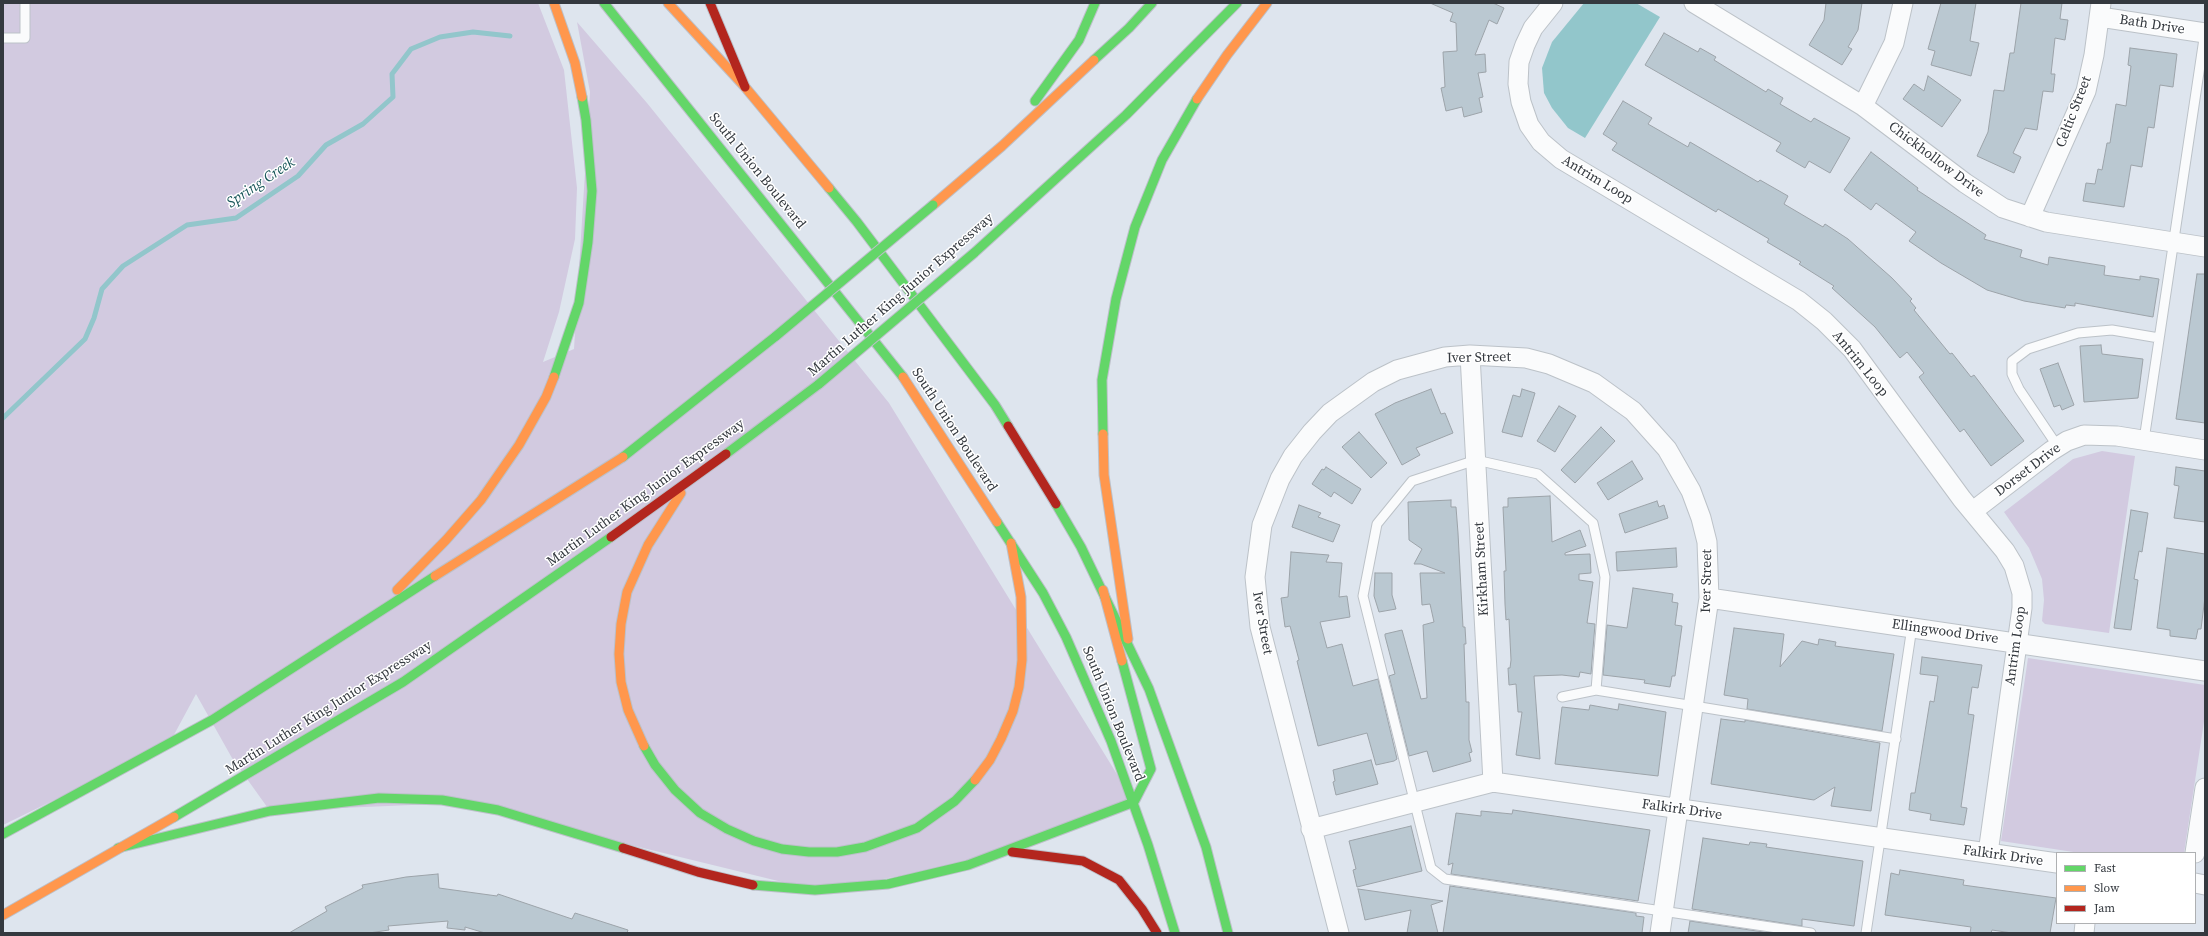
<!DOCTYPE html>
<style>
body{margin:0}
#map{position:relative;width:2208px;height:936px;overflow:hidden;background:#dee5ee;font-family:"Source Serif 4",serif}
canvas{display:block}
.frame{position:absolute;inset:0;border:4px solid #34393f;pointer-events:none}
.legend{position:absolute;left:2056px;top:852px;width:140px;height:72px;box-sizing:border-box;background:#fff;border:1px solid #aeb0b2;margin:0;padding:5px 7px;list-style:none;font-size:12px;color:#34393f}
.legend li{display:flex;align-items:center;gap:8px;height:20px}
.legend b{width:20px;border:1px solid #aeb0b2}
</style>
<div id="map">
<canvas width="2208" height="936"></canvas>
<div class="frame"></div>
<ul class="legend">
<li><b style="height:5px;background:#63d668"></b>Fast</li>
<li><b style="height:5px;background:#ff974d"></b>Slow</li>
<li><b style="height:5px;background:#b3261e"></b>Jam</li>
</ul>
</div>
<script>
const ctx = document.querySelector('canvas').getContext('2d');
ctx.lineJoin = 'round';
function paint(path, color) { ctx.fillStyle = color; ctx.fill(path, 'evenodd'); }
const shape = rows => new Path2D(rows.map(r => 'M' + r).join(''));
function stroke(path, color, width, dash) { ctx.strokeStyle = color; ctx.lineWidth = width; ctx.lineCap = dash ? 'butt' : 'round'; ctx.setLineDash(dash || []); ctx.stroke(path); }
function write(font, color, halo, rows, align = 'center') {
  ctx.font = font + ' "Source Serif 4",serif'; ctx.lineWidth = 3; ctx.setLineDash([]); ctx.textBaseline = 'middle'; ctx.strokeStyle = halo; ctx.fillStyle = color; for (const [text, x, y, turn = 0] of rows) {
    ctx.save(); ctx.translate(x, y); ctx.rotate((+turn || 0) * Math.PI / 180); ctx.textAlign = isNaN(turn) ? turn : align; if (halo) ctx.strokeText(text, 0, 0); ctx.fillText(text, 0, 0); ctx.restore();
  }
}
paint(shape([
 [3,3,538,3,564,70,577,188,575,239,559,312,543,362,574,349,590,92,577,22,647,103,889,403,1134,802,968,865,815,890,459,803,270,811,232,758,196,694,169,744,3,825],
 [2102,451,2135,456,2109,633,2045,624,2042,621,2044,600,2042,579,2035,562,2029,548,2004,512,2073,459],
 [2028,658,2205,685,2205,715,2184,853,2080,853,2001,841]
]), '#d2cae0');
paint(shape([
 [1584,3,1636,3,1660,17,1585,138,1568,128,1552,108,1544,93,1542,68,1552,42]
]), '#92c6cb');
stroke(shape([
 [3,418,85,339,94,318,102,289,123,266,187,225,236,218,298,176,326,145,363,124,393,97,392,74,411,49,440,37,473,32,510,36]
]), '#92c6cb', 5);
const building = shape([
 [1430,3,1493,3,1504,8,1497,24,1489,20,1475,55,1485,54,1486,72,1478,73,1483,97,1479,98,1482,112,1464,117,1462,107,1446,111,1441,88,1445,87,1443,52,1457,51,1456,23,1450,21,1453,13,1430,3],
 [1826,3,1862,3,1858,30,1848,47,1852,49,1842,65,1809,45,1824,20,1826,3],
 [1941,3,1976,3,1970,41,1979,43,1971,76,1931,65,1935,51,1928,49,1941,3],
 [2021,3,2062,3,2060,19,2068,20,2065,40,2055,38,2051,74,2055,74,2053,92,2043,91,2037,130,2025,128,2013,153,2021,157,2014,173,1977,156,1988,132,1994,90,2004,91,2010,53,2014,53,2021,3],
 [1664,33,1698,52,1700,48,1716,57,1714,60,1766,92,1768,89,1783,98,1780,104,1811,122,1814,118,1850,138,1830,173,1809,161,1805,168,1776,151,1781,143,1645,65,1664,33],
 [2130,48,2177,54,2173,87,2160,85,2154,128,2148,127,2142,167,2131,165,2124,207,2083,201,2086,183,2095,184,2098,169,2102,170,2107,143,2110,143,2116,104,2126,106,2131,66,2128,65,2130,48],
 [1928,76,1961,100,1942,127,1903,99,1914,84,1924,91,1928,76],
 [1623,101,1652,118,1648,124,1688,147,1690,142,1758,182,1760,180,1788,196,1784,204,1823,227,1825,224,1848,239,1892,278,1912,299,1910,301,1916,308,1914,310,1950,354,1952,353,1971,377,1974,375,2024,441,1991,466,1964,429,1960,432,1924,384,1919,377,1924,373,1907,352,1900,358,1875,327,1832,288,1834,286,1799,264,1801,262,1767,242,1769,239,1718,209,1716,212,1612,150,1617,143,1603,134,1623,101],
 [1871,152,1918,188,1917,190,1986,235,1984,239,2022,250,2020,257,2048,265,2049,257,2105,266,2104,275,2140,280,2140,276,2159,279,2153,317,2075,303,2075,306,2066,305,2065,308,2024,301,1987,290,1941,263,1909,241,1916,232,1876,203,1871,210,1844,190,1871,152],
 [2197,274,2205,274,2205,423,2176,419,2197,274],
 [2101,345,2102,354,2143,359,2138,398,2084,402,2080,346,2101,345],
 [2058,363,2074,405,2062,410,2060,405,2054,407,2040,369,2058,363],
 [1431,389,1441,414,1445,413,1453,433,1416,448,1420,455,1402,465,1375,414,1395,403,1431,389],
 [1522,389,1535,393,1522,437,1502,432,1513,395,1520,397,1522,389],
 [1559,406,1576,416,1555,452,1537,441,1559,406],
 [1601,427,1615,441,1575,483,1561,470,1601,427],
 [1359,432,1387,463,1371,478,1342,447,1359,432],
 [1632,461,1643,479,1608,500,1597,483,1632,461],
 [1326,467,1361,489,1352,504,1334,492,1331,497,1312,484,1322,469,1324,470,1326,467],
 [2176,467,2205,471,2205,522,2174,518,2179,486,2174,485,2176,467],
 [1550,496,1552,542,1580,530,1586,546,1565,553,1565,555,1590,554,1591,573,1579,574,1579,580,1593,582,1587,623,1595,624,1591,674,1580,672,1579,677,1562,675,1534,676,1540,759,1516,755,1522,712,1518,712,1516,684,1509,685,1508,668,1510,668,1511,660,1509,619,1506,620,1505,604,1504,571,1506,571,1503,507,1508,507,1508,498,1550,496],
 [1451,500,1451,507,1456,507,1458,533,1463,627,1465,627,1466,644,1464,644,1466,702,1469,702,1469,740,1472,752,1469,753,1471,761,1433,772,1427,751,1409,756,1389,676,1395,674,1385,636,1385,634,1402,630,1421,699,1427,698,1423,625,1434,622,1430,604,1422,605,1420,573,1445,573,1421,564,1414,564,1422,549,1409,540,1408,502,1451,500],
 [1657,501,1659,507,1664,505,1668,518,1625,533,1619,514,1657,501],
 [1299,505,1321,513,1318,517,1340,525,1333,542,1292,527,1299,505],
 [2131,510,2148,513,2142,552,2139,551,2134,579,2138,580,2131,630,2114,628,2131,510],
 [1676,548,1677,567,1617,571,1616,552,1676,548],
 [2167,548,2205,554,2205,597,2201,629,2198,629,2196,639,2170,636,2170,630,2157,628,2167,548],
 [1291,552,1329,555,1326,562,1342,563,1339,597,1347,596,1350,617,1320,622,1327,648,1342,644,1353,686,1378,679,1397,759,1394,761,1376,765,1367,733,1318,746,1297,661,1299,660,1290,626,1285,627,1281,598,1288,597,1291,552],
 [1375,573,1392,573,1392,595,1396,609,1379,612,1374,596,1375,573],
 [1633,588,1673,594,1672,602,1678,603,1675,625,1682,626,1675,676,1672,676,1670,687,1644,683,1645,680,1603,675,1607,625,1627,628,1633,588],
 [1734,628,1784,634,1780,667,1802,641,1818,645,1819,639,1836,642,1835,646,1894,654,1882,731,1747,709,1748,699,1724,695,1734,628],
 [1922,657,1982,665,1978,688,1972,687,1968,714,1974,715,1961,807,1967,808,1964,825,1930,820,1931,814,1909,810,1911,793,1915,793,1930,701,1934,702,1938,676,1920,674,1922,657],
 [1619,704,1666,712,1658,776,1555,764,1562,707,1589,710,1590,705,1618,710,1619,704],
 [1721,719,1745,722,1745,720,1880,743,1871,811,1831,806,1835,787,1814,800,1711,784,1721,719],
 [1371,760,1378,784,1336,795,1333,782,1335,781,1333,770,1371,760],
 [1513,810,1650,830,1638,901,1451,874,1453,863,1448,865,1456,813,1481,816,1481,811,1512,814,1513,810],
 [1411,826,1422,871,1357,887,1353,870,1356,869,1349,841,1411,826],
 [1703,838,1749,845,1750,842,1767,844,1766,847,1863,861,1854,926,1802,919,1802,926,1692,909,1703,838],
 [1900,870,1964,880,1963,885,2056,898,2050,933,2012,933,1992,930,1991,933,1970,933,1971,927,1885,915,1891,873,1899,875,1900,870],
 [438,874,439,888,497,896,498,894,572,919,575,913,628,930,627,933,485,933,465,927,465,930,447,928,448,921,388,926,389,930,369,933,289,933,327,911,325,907,363,888,362,885,406,877,438,874],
 [1450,886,1636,913,1636,916,1644,917,1642,933,1443,933,1450,886],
 [1358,889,1443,901,1431,905,1438,933,1407,933,1411,910,1365,920,1358,889],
 [1690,921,1770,933,1688,933,1690,921]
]);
paint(building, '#bac8d1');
stroke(building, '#9ca3a9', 1);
const lane = shape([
 [3,38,25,38,25,3],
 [2144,440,2205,32],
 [2058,447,2019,389,2012,374,2012,361,2028,349,2078,333,2112,330,2159,338],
 [1596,690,1605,577,1593,523,1538,474,1476,460,1412,481,1377,524,1363,596,1431,868,1445,879,1811,933],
 [1562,697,1596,690,1896,739],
 [1866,933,1912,627]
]);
const street = shape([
 [1553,3,1533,28,1525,45,1519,62,1518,84,1521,102,1529,125,1541,142,1561,159,1799,301,1824,321,1852,349,1962,499,2005,551,2014,566,2022,593,2022,608,1988,853],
 [1694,3,1863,106,1965,183,2003,208,2046,222,2205,247],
 [2100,17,2205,33],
 [1863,106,1894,43,1903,3],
 [2030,217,2086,91,2094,55,2101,3],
 [1470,355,1493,782],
 [1973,511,2051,451,2067,441,2084,435,2117,436,2205,450],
 [1709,598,2205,671],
 [1311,829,1493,782,2057,863],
 [2195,853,2205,788],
 [2195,883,2205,885],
 [1339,933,1260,627,1255,577,1262,525,1280,479,1293,456,1312,432,1330,413,1373,382,1397,370,1445,357,1470,355,1526,358,1549,364,1594,383,1612,396,1633,411,1667,449,1691,491,1701,518,1707,542,1709,598,1660,933],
 [2084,933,2085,923]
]);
const fast = shape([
 [604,3,903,377],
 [1094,60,1129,28,1152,3],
 [1035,101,1079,40,1095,3],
 [829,188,857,222,995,405,1008,426],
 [974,253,1126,115,1237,3],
 [554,377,579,303,588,242,592,191,586,120,582,97],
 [1103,434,1102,380,1116,299,1135,227,1162,160,1197,99],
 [726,454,819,384],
 [623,457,776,336],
 [1056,504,1081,547,1149,689,1206,847,1228,933],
 [997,522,1043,593,1066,637,1111,741,1148,845,1175,933],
 [644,746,655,765,675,790,700,813,727,829,754,841,782,849,809,852,837,852,865,847,917,828,955,801,975,780],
 [174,817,403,682,611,537],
 [3,834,212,720,435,576],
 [118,848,270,811,379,798,442,800,498,810,623,848],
 [753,885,815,890,888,884,968,865,1134,802,1151,769,1122,661]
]);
const slow = shape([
 [554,3,575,63,582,97],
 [668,3,745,87,829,188],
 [1197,99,1227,55,1267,3],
 [933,205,1002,146,1094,60],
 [903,377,997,522],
 [1103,434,1104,475,1128,639],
 [435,576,623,457],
 [397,590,446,540,481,500,519,445,546,397,554,377],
 [1103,590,1122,661],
 [644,746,628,710,621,682,619,654,621,624,627,592,648,545,681,493],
 [975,780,990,760,1001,739,1013,711,1019,687,1022,660,1021,597,1011,543],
 [3,915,174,817]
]);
const jam = shape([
 [710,3,745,87],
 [1008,426,1056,504],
 [611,537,726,454],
 [623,848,698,872,753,885],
 [1012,852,1083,861,1119,880,1142,909,1157,933]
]);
stroke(lane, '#bcc2c8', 11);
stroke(street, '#bcc2c8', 21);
stroke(fast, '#bcc0c9', 11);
stroke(slow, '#bcc0c9', 11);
stroke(jam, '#bcc0c9', 11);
stroke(lane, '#fafbfc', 9);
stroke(street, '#fafbfc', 19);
stroke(fast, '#63d668', 9);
stroke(slow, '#ff974d', 9);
stroke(jam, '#b3261e', 9);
const fastBridge = shape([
 [776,336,933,205],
 [819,384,974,253]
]);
stroke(fastBridge, '#bcc0c9', 11, []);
stroke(fastBridge, '#63d668', 9);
write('14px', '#34393f', '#fff', [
 ["Bath Drive",2152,25,9],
 ["Celtic Street",2074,112,-69],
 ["Chickhollow Drive",1936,160,37],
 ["South Union Boulevard",757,171,51],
 ["Antrim Loop",1597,180,31],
 ["Martin Luther King Junior Expressway",901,295,-41],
 ["Iver Street",1479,358,-1],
 ["Antrim Loop",1860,364,51],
 ["South Union Boulevard",954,430,57],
 ["Dorset Drive",2028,470,-37],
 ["Martin Luther King Junior Expressway",646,493,-36],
 ["Kirkham Street",1482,569,-93],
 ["Iver Street",1707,581,-89],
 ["Iver Street",1262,623,80],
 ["Ellingwood Drive",1945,632,8],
 ["Antrim Loop",2016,646,-82],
 ["Martin Luther King Junior Expressway",329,708,-32],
 ["South Union Boulevard",1113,714,68],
 ["Falkirk Drive",1682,810,8],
 ["Falkirk Drive",2003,856,8]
]);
write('italic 15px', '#175558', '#fff', [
 ["Spring Creek",261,183,-34]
]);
</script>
